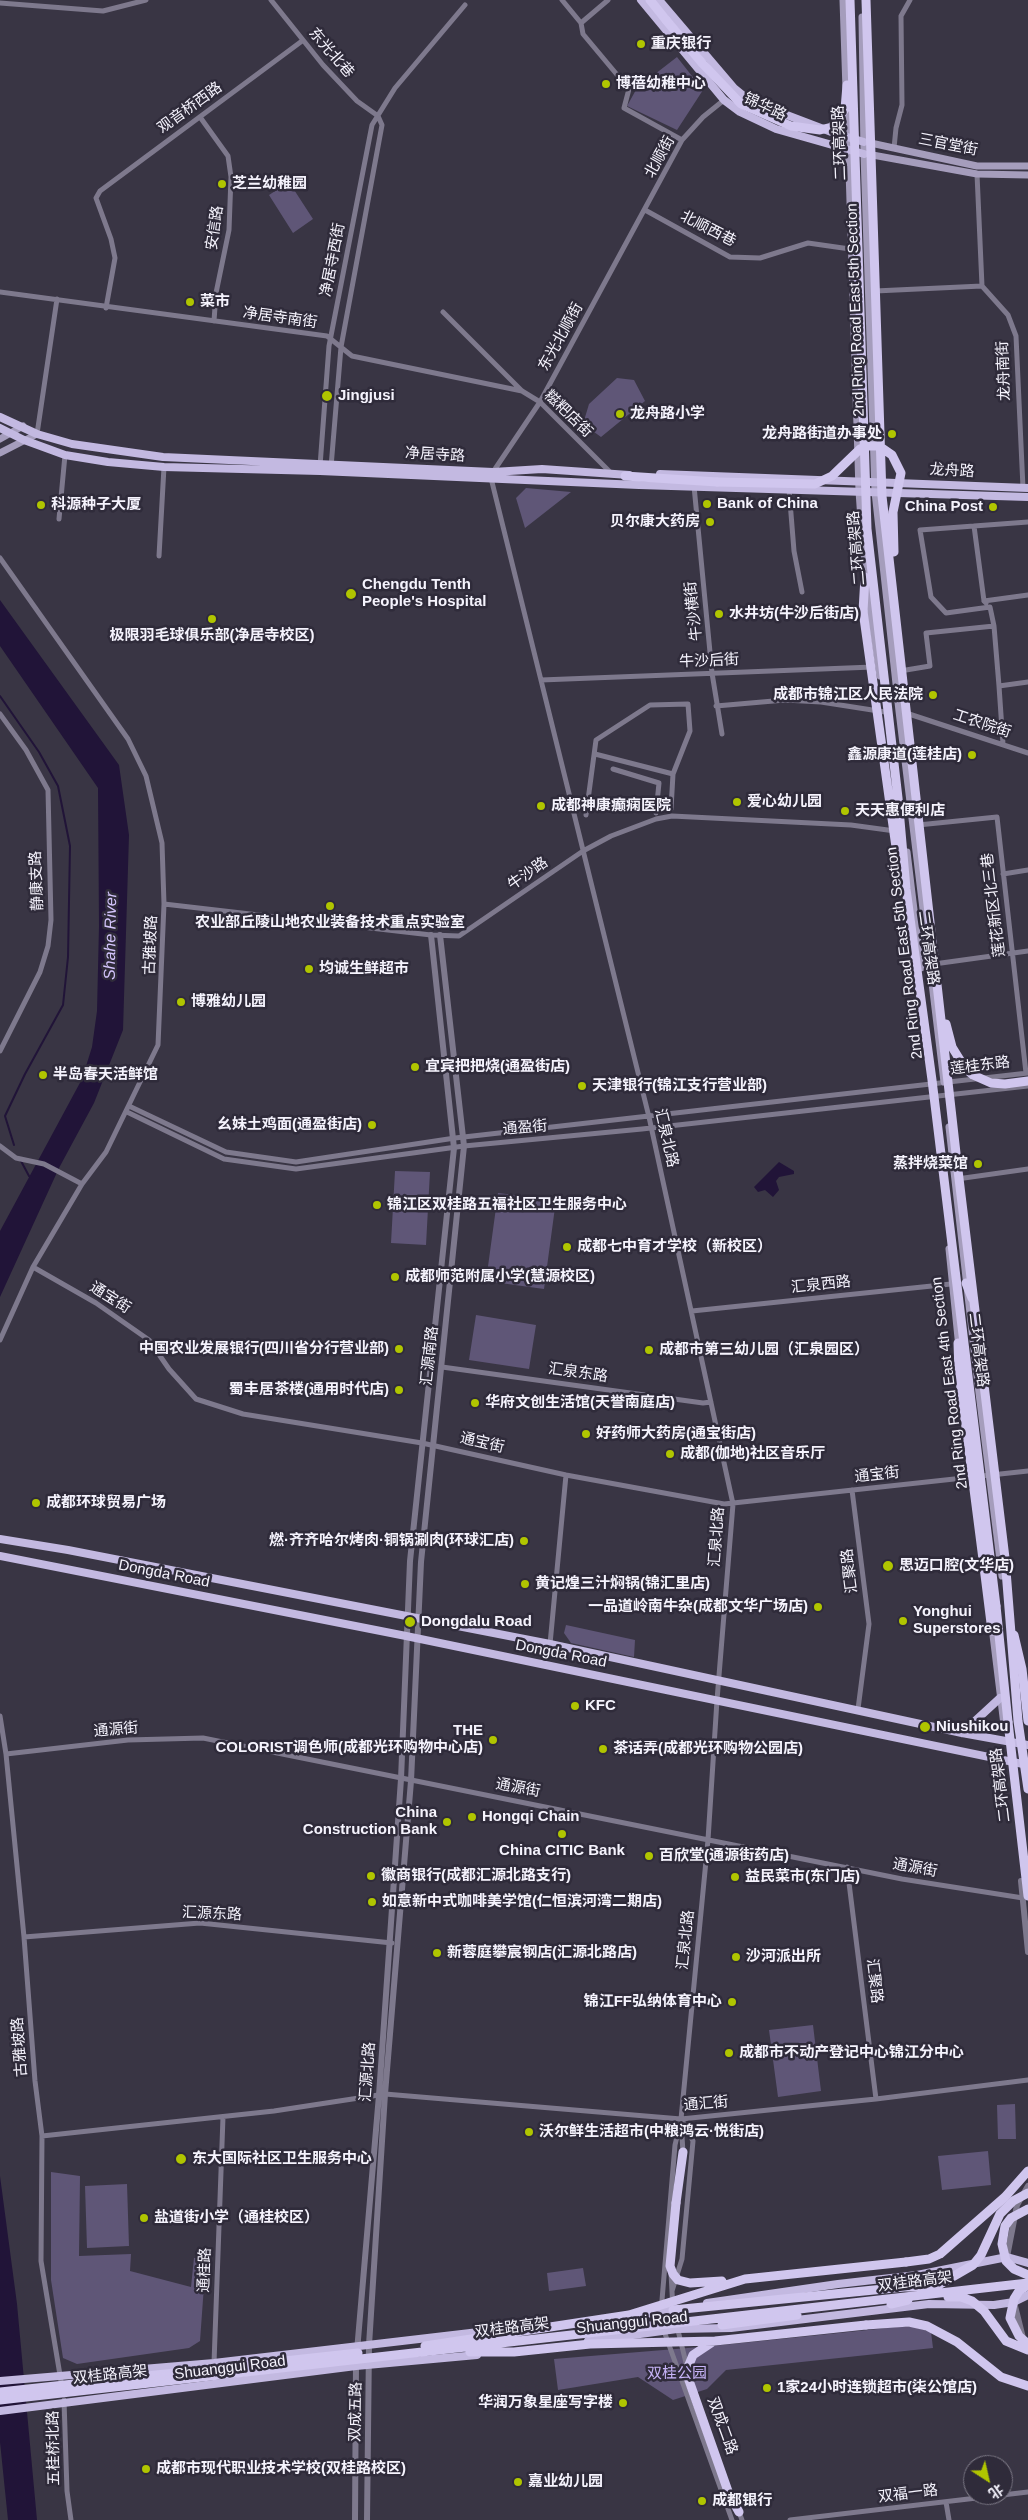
<!DOCTYPE html>
<meta charset="utf-8">
<style>
body{margin:0}
#map{position:relative;width:1028px;height:2520px;overflow:hidden;background:#393544;font-family:Arial,"Noto Sans SC",sans-serif}
canvas{display:block}
.north{position:absolute;left:963px;top:2455px;width:50px;height:50px;box-sizing:border-box;background:#2f2b3a;border:1px solid #7e7b88;border-radius:50%;rotate:145deg;font-size:14px;font-weight:700;line-height:20px;text-align:center;color:#f5f3fd}
.north::after{content:'';display:block;margin:auto;width:18px;height:22px;background:#b0c500;clip-path:polygon(50% 0,100% 100%,50% 72%,0 100%)}
</style>
<div id="map">
<canvas width="1028" height="2520"></canvas>
<div class="north">北</div>
</div>
<script>
const ctx = document.querySelector('canvas').getContext('2d');
ctx.lineJoin = 'round';
function paint(path, color) { ctx.fillStyle = color; ctx.fill(path, 'evenodd'); }
const shape = rows => new Path2D(rows.map(r => 'M' + r).join(''));
function stroke(path, color, width, dash) { ctx.strokeStyle = color; ctx.lineWidth = width; ctx.lineCap = dash ? 'butt' : 'round'; ctx.setLineDash(dash || []); ctx.stroke(path); }
function write(font, color, halo, rows, align = 'center') {
  ctx.font = font + ' Arial,"Noto Sans SC",sans-serif'; ctx.lineWidth = 5; ctx.setLineDash([]); ctx.textBaseline = 'middle'; ctx.strokeStyle = halo; ctx.fillStyle = color; for (const [text, x, y, turn = 0] of rows) {
    ctx.save(); ctx.translate(x, y); ctx.rotate((+turn || 0) * Math.PI / 180); ctx.textAlign = isNaN(turn) ? turn : align; if (halo) ctx.strokeText(text, 0, 0); ctx.fillText(text, 0, 0); ctx.restore();
  }
}
paint(shape([
 [677,57,703,90,677,130,627,106,637,88],
 [289,182,313,219,293,233,269,195],
 [617,378,634,380,645,401,601,437,583,424,589,404],
 [526,488,571,492,525,528,516,498],
 [395,1171,430,1172,426,1245,391,1243],
 [498,1193,556,1200,544,1289,486,1281],
 [476,1315,536,1325,529,1369,469,1360],
 [566,1625,635,1640,634,1657,571,1643,564,1633],
 [813,2025,821,2091,778,2097,769,2030],
 [1015,2104,1016,2139,998,2139,997,2105],
 [988,2151,991,2185,942,2190,938,2156],
 [51,2172,80,2176,79,2256,131,2254,130,2271,191,2287,194,2258,206,2258,200,2341,189,2348,77,2364,63,2358,51,2280],
 [127,2184,129,2246,87,2248,85,2186],
 [583,2268,586,2286,549,2291,547,2273],
 [897,2327,914,2327,931,2332,933,2348,726,2370,707,2389,673,2400,638,2377,558,2390,554,2359,712,2346]
]), '#5f5677');
paint(shape([
 [0,600,119,765,129,835,123,1030,94,1103,59,1168,0,1297,0,1231,82,1079,92,1047,97,1011,99,926,98,788,0,646],
 [779,1162,794,1171,794,1174,779,1177,776,1181,779,1190,773,1197,765,1190,758,1192,754,1187],
 [0,2176,17,2304,37,2520,8,2520,0,2442]
]), '#211438');
stroke(shape([
 [0,696,39,752,58,786,70,846,68,957,63,1005,25,1074,5,1116,14,1145],
 [21,1161,29,1176]
]), '#211438', 2);
stroke(shape([
 [271,0,323,65,357,101,378,116,382,125,341,347,331,467],
 [562,0,581,23,608,0],
 [0,3,103,11,146,0],
 [581,23,583,34,629,89,624,108,682,140],
 [200,117,228,156,231,177,229,230,216,293,214,321],
 [894,148,896,128,902,105,901,16,910,0],
 [977,174,982,286,1008,315,1016,336,1023,488],
 [645,210,730,257,760,258,808,243,850,249],
 [875,291,982,286],
 [0,292,327,336,352,356,522,391],
 [106,308,115,258,111,239,96,198,100,191,302,41],
 [443,312,522,391,540,402,611,473],
 [37,434,57,299],
 [320,466,329,346,372,125,395,88,465,5],
 [493,472,540,402,682,140,703,117,724,100],
 [491,478,649,1117,733,1504,717,1700,708,1840,681,2119,683,2153],
 [694,486,712,673,722,734],
 [789,489,794,551,802,592],
 [59,519,65,455],
 [974,526,984,601],
 [159,556,164,467],
 [0,558,128,739,146,776,162,843,164,904,158,1045,106,1152,82,1184,33,1267,0,1340],
 [986,603,984,601,1028,595],
 [994,626,990,607,946,613,931,597,920,530,1028,522],
 [900,671,930,666,926,633,994,626,999,686],
 [541,680,873,667],
 [716,706,785,700,821,702,885,712],
 [906,713,1028,753],
 [0,714,26,750,48,790,51,920,48,946,40,972,0,1051],
 [1003,744,999,686,1028,682],
 [595,754,673,774],
 [613,769,659,783,656,813],
 [586,815,596,740,650,705,688,704,690,731,673,774,671,809],
 [918,825,997,817,1026,1073],
 [1003,874,1028,870],
 [164,904,431,935,459,936,583,851,611,836,656,819,672,816,851,825,895,831],
 [934,964,1028,951],
 [129,1106,226,1152,296,1162,455,1138,1028,1073],
 [127,1112,224,1159,296,1169,464,1146,642,1129,1028,1086],
 [0,1146,16,1158,44,1164,82,1184],
 [957,1179,1028,1169],
 [33,1267,96,1303,149,1340,169,1369,196,1399,243,1414,422,1443,566,1475,724,1504,1028,1471],
 [692,1311,951,1284],
 [442,1367,703,1403,711,1402],
 [852,1490,869,1624,858,1709],
 [550,1644,566,1475],
 [0,1716,6,1754,24,1937,35,2081,42,2136,41,2261,62,2387],
 [6,1754,128,1740,203,1738,902,1879,1023,1898],
 [847,1867,876,2099],
 [24,1937,200,1923,392,1943],
 [680,2124,675,2145,661,2312,664,2331,732,2520],
 [42,2136,274,2111,385,2094,681,2119,876,2099,1028,2080],
 [671,2273,673,2310,687,2367],
 [672,2291,682,2259,693,2141,683,2122],
 [214,2363,223,2117],
 [64,2400,67,2491,71,2520],
 [946,2502,949,2520],
 [738,2509,742,2520],
 [790,2520,1028,2492]
]), '#7e798d', 5);
stroke(shape([
 [1021,1881,1028,1952],
 [1007,2257,1017,2205,1028,2186],
 [1014,2302,1024,2342],
 [357,2351,379,2095,401,1779,410,1561,454,1148,431,935],
 [355,2520,356,2363],
 [367,2520,369,2345,385,2094,411,1781,421,1562,464,1146,440,935]
]), '#7e798d', 6);
stroke(shape([
 [843,0,846,90],
 [862,17,864,154,875,492,899,711,944,1082],
 [847,105,859,491,865,577,880,676],
 [866,142,977,166,1028,166],
 [867,154,977,174,1028,175],
 [0,439,23,426],
 [0,453,37,434],
 [907,852,921,968],
 [949,1127,979,1393,1002,1576],
 [949,1249,959,1348],
 [992,1627,1004,1725]
]), '#a59dbc', 7);
stroke(shape([
 [641,0,724,100,740,112,776,129,864,154],
 [659,0,734,88,750,101,834,133,864,142],
 [0,417,37,434,72,444,163,457,493,472,542,469,629,475],
 [0,428,24,440,65,455,108,462,164,467,320,471,639,485,1028,497],
 [660,474,1028,488],
 [0,1539,68,1550,550,1644,962,1733,1028,1745],
 [0,1556,406,1636,1028,1765],
 [962,1733,1000,1698],
 [707,2303,838,2284,917,2275,1007,2257,1028,2263],
 [639,2315,679,2309],
 [588,2341,677,2329,731,2328,929,2304,994,2305,1014,2302,1028,2295],
 [0,2381,214,2363,530,2326],
 [0,2411,356,2366,477,2355]
]), '#c3b9e1', 8);
stroke(shape([
 [650,0,666,20],
 [625,476,717,482],
 [863,611,865,577],
 [966,1283,972,1298],
 [984,1567,992,1631],
 [996,1606,1008,1722],
 [1014,1635,1022,1669,1028,1721],
 [676,2203,683,2152],
 [906,2262,929,2259,940,2254,1005,2197,1028,2171],
 [891,2304,908,2300],
 [673,2310,904,2287,935,2287],
 [866,2325,909,2322,927,2326,957,2342,1001,2377,1028,2386],
 [729,2494,739,2512]
]), '#d0c6ee', 9);
stroke(shape([
 [850,0,867,529,898,798,906,889,932,1080,996,1606],
 [866,0,882,496,957,1162,1005,1558,1018,1721,1028,1789],
 [666,20,703,64,741,104,791,126,820,130,832,127,845,109,847,85],
 [717,482,815,484,832,476,860,449,868,446,879,446,892,455,901,473,893,512,894,552],
 [863,611,901,883],
 [946,1024,952,1047,965,1068,973,1075,991,1083,1005,1084,1028,1081],
 [958,1343,959,1373,984,1567],
 [1008,1722,1028,1896],
 [676,2203,670,2266,673,2274,678,2280,690,2283,722,2281],
 [1028,2209,1011,2218,1005,2226,1002,2244,1006,2261,1014,2269,1028,2275],
 [1028,2285,1019,2291,1014,2299,1010,2318,1019,2336,1028,2344],
 [935,2287,973,2265,981,2255,1000,2214,1013,2201,1028,2193],
 [948,2297,961,2297,972,2301,984,2311,1006,2341,1028,2350],
 [722,2325,797,2315],
 [711,2343,693,2355,686,2372,729,2494],
 [425,2346,629,2315,745,2279,906,2262],
 [470,2352,514,2352,590,2344,715,2341,866,2325],
 [0,2392,358,2353],
 [0,2400,1028,2283]
]), '#d0c6ee', 9);
for (const [x, y, r, color] of [
 [641,44,5,"#b0c500"],
 [606,84,5,"#b0c500"],
 [222,184,5,"#b0c500"],
 [190,302,5,"#b0c500"],
 [327,396,6,"#b0c500"],
 [620,414,5,"#b0c500"],
 [892,434,5,"#b0c500"],
 [707,504,5,"#b0c500"],
 [41,505,5,"#b0c500"],
 [993,507,5,"#b0c500"],
 [710,522,5,"#b0c500"],
 [351,594,6,"#b0c500"],
 [719,614,5,"#b0c500"],
 [212,619,5,"#b0c500"],
 [933,695,5,"#b0c500"],
 [972,755,5,"#b0c500"],
 [737,802,5,"#b0c500"],
 [541,806,5,"#b0c500"],
 [845,811,5,"#b0c500"],
 [330,906,5,"#b0c500"],
 [309,969,5,"#b0c500"],
 [181,1002,5,"#b0c500"],
 [415,1067,5,"#b0c500"],
 [43,1075,5,"#b0c500"],
 [582,1086,5,"#b0c500"],
 [372,1125,5,"#b0c500"],
 [978,1164,5,"#b0c500"],
 [377,1205,5,"#b0c500"],
 [567,1247,5,"#b0c500"],
 [395,1277,5,"#b0c500"],
 [399,1349,5,"#b0c500"],
 [649,1350,5,"#b0c500"],
 [399,1390,5,"#b0c500"],
 [475,1403,5,"#b0c500"],
 [586,1434,5,"#b0c500"],
 [670,1454,5,"#b0c500"],
 [36,1503,5,"#b0c500"],
 [524,1541,5,"#b0c500"],
 [888,1566,6,"#b0c500"],
 [525,1584,5,"#b0c500"],
 [818,1607,5,"#b0c500"],
 [903,1621,5,"#b0c500"],
 [410,1622,6,"#b0c500"],
 [575,1706,5,"#b0c500"],
 [925,1727,6,"#b0c500"],
 [493,1740,5,"#b0c500"],
 [603,1749,5,"#b0c500"],
 [472,1817,5,"#b0c500"],
 [447,1822,5,"#b0c500"],
 [562,1834,5,"#b0c500"],
 [649,1856,5,"#b0c500"],
 [371,1876,5,"#b0c500"],
 [735,1877,5,"#b0c500"],
 [372,1902,5,"#b0c500"],
 [437,1953,5,"#b0c500"],
 [736,1957,5,"#b0c500"],
 [732,2002,5,"#b0c500"],
 [729,2053,5,"#b0c500"],
 [529,2132,5,"#b0c500"],
 [181,2159,6,"#b0c500"],
 [144,2218,5,"#b0c500"],
 [767,2388,5,"#b0c500"],
 [623,2403,5,"#b0c500"],
 [146,2469,5,"#b0c500"],
 [518,2482,5,"#b0c500"],
 [702,2501,5,"#b0c500"]
]) { const dot = new Path2D(); dot.arc(x, y, r, 0, 2 * Math.PI); ctx.fillStyle = color; ctx.fill(dot); stroke(dot, '#2f2b3a', 2); }
write('bold 15px', '#f5f3fd', '#2f2b3a', [
 ["重庆银行",651,44],
 ["博蓓幼稚中心",616,84],
 ["芝兰幼稚园",232,184],
 ["菜市",200,302],
 ["Jingjusi",338,396],
 ["龙舟路小学",630,414],
 ["龙舟路街道办事处",882,434,"right"],
 ["Bank of China",717,504],
 ["科源种子大厦",51,505],
 ["China Post",983,507,"right"],
 ["贝尔康大药房",700,522,"right"],
 ["Chengdu Tenth",362,585],
 ["People's Hospital",362,602],
 ["水井坊(牛沙后街店)",729,614],
 ["极限羽毛球俱乐部(净居寺校区)",212,636,"center"],
 ["成都市锦江区人民法院",923,695,"right"],
 ["鑫源康道(莲桂店)",962,755,"right"],
 ["爱心幼儿园",747,802],
 ["成都神康癫痫医院",551,806],
 ["天天惠便利店",855,811],
 ["农业部丘陵山地农业装备技术重点实验室",330,923,"center"],
 ["均诚生鲜超市",319,969],
 ["博雅幼儿园",191,1002],
 ["宜宾把把烧(通盈街店)",425,1067],
 ["半岛春天活鲜馆",53,1075],
 ["天津银行(锦江支行营业部)",592,1086],
 ["幺妹土鸡面(通盈街店)",362,1125,"right"],
 ["蒸拌烧菜馆",968,1164,"right"],
 ["锦江区双桂路五福社区卫生服务中心",387,1205],
 ["成都七中育才学校（新校区）",577,1247],
 ["成都师范附属小学(慧源校区)",405,1277],
 ["中国农业发展银行(四川省分行营业部)",389,1349,"right"],
 ["成都市第三幼儿园（汇泉园区）",659,1350],
 ["蜀丰居茶楼(通用时代店)",389,1390,"right"],
 ["华府文创生活馆(天誉南庭店)",485,1403],
 ["好药师大药房(通宝街店)",596,1434],
 ["成都(伽地)社区音乐厅",680,1454],
 ["成都环球贸易广场",46,1503],
 ["燃·齐齐哈尔烤肉·铜锅涮肉(环球汇店)",514,1541,"right"],
 ["思迈口腔(文华店)",899,1566],
 ["黄记煌三汁焖锅(锦汇里店)",535,1584],
 ["一品道岭南牛杂(成都文华广场店)",808,1607,"right"],
 ["Yonghui",913,1612],
 ["Superstores",913,1629],
 ["Dongdalu Road",421,1622],
 ["KFC",585,1706],
 ["Niushikou",936,1727],
 ["THE",483,1731,"right"],
 ["COLORIST调色师(成都光环购物中心店)",483,1748,"right"],
 ["茶话弄(成都光环购物公园店)",613,1749],
 ["China",437,1813,"right"],
 ["Construction Bank",437,1830,"right"],
 ["Hongqi Chain",482,1817],
 ["China CITIC Bank",562,1851,"center"],
 ["百欣堂(通源街药店)",659,1856],
 ["徽商银行(成都汇源北路支行)",381,1876],
 ["益民菜市(东门店)",745,1877],
 ["如意新中式咖啡美学馆(仁恒滨河湾二期店)",382,1902],
 ["新蓉庭攀宸钢店(汇源北路店)",447,1953],
 ["沙河派出所",746,1957],
 ["锦江FF弘纳体育中心",722,2002,"right"],
 ["成都市不动产登记中心锦江分中心",739,2053],
 ["沃尔鲜生活超市(中粮鸿云·悦街店)",539,2132],
 ["东大国际社区卫生服务中心",192,2159],
 ["盐道街小学（通桂校区）",154,2218],
 ["1家24小时连锁超市(柒公馆店)",777,2388],
 ["华润万象星座写字楼",613,2403,"right"],
 ["成都市现代职业技术学校(双桂路校区)",156,2469],
 ["嘉业幼儿园",528,2482],
 ["成都银行",712,2501]
], 'left');
write('15px', '#f5f3fd', '#2f2b3a', [
 ["东光北巷",331,53,49],
 ["锦华路",765,107,25],
 ["观音桥西路",190,108,-36],
 ["二环高架路",840,143,-92],
 ["三官堂街",948,145,11],
 ["北顺街",660,157,-61],
 ["安信路",215,228,-82],
 ["北顺西巷",708,229,27],
 ["净居寺西街",333,260,-79],
 ["2nd Ring Road East 5th Section",856,310,-92],
 ["净居寺南街",280,318,8],
 ["东光北顺街",561,337,-61],
 ["龙舟南街",1004,371,-92],
 ["糍粑店街",568,414,44],
 ["净居寺路",435,455,3],
 ["龙舟路",952,471,3],
 ["二环高架路",857,548,-95],
 ["牛沙横街",694,611,-96],
 ["牛沙后街",709,661,-2],
 ["工农院街",982,724,18],
 ["牛沙路",528,874,-35],
 ["静康支路",37,881,-92],
 ["莲花新区北三巷",994,905,-97],
 ["古雅坡路",151,945,-88],
 ["二环高架路",928,948,82],
 ["2nd Ring Road East 5th Section",905,953,-97],
 ["莲桂东路",980,1066,-7],
 ["通盈街",525,1128,-5],
 ["汇泉北路",666,1138,77],
 ["汇泉西路",821,1285,-6],
 ["通宝街",110,1298,32],
 ["二环高架路",978,1350,83],
 ["汇源南路",430,1356,-84],
 ["汇泉东路",578,1373,8],
 ["2nd Ring Road East 4th Section",950,1383,-97],
 ["通宝街",482,1443,13],
 ["通宝街",877,1475,-6],
 ["汇泉北路",717,1537,-86],
 ["汇聚路",850,1571,-97],
 ["Dongda Road",164,1574,11],
 ["Dongda Road",561,1654,11],
 ["通源街",116,1730,-5],
 ["二环高架路",1001,1785,-97],
 ["通源街",518,1788,10],
 ["通源街",915,1868,10],
 ["汇源东路",212,1914,2],
 ["汇泉北路",686,1940,-84],
 ["汇聚路",874,1981,83],
 ["古雅坡路",20,2047,-94],
 ["汇源北路",368,2072,-86],
 ["通汇街",706,2104,-5],
 ["通桂路",205,2270,-88],
 ["双桂路高架",915,2282,-7],
 ["Shuanggui Road",632,2323,-6],
 ["双桂路高架",512,2328,-7],
 ["Shuanggui Road",230,2368,-7],
 ["双桂路高架",110,2375,-6],
 ["双成五路",356,2412,-89],
 ["双成二路",722,2426,70],
 ["五桂桥北路",54,2448,-91],
 ["双福一路",908,2494,-7]
]);
write('15px', '#c8b5f9', '#2f2b3a', [
 ["双桂公园",677,2374]
]);
write('italic 16px', '#d4c5fd', '#2f2b3a', [
 ["Shahe River",111,936,-89]
]);
</script>
